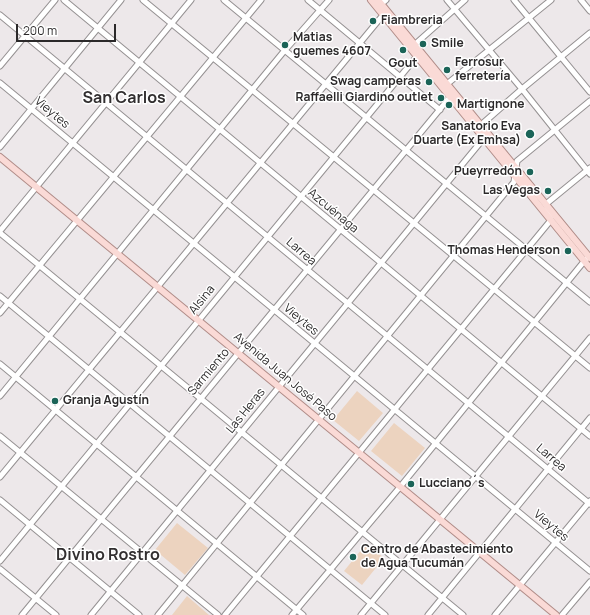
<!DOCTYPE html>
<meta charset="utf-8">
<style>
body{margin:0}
#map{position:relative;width:590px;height:615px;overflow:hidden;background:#ede8ea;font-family:Manrope,sans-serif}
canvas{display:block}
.scale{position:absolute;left:16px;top:24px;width:100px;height:18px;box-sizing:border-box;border:2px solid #2b292a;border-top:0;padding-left:5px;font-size:12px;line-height:14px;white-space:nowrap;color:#2b292a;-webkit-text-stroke:3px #fff;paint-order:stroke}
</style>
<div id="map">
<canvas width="590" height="615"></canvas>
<div class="scale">200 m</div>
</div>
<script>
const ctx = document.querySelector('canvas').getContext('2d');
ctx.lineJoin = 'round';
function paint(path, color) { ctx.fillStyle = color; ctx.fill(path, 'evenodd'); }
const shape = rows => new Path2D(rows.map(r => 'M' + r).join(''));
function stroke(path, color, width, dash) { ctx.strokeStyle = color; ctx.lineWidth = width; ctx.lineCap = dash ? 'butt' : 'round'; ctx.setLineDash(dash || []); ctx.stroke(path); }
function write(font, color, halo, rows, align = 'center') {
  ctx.font = font + ' Manrope,sans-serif'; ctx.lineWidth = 3; ctx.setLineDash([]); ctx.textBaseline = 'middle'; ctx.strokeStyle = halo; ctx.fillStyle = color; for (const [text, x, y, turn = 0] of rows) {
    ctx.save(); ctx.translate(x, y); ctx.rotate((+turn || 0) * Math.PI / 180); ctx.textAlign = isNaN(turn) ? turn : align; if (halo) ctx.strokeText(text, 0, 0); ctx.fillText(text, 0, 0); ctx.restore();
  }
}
paint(shape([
 [357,391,383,413,359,441,333,420],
 [394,423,425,448,402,476,371,451],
 [177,523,208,548,185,575,155,550],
 [366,544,384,558,362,585,344,571],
 [187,596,209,615,172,615]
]), '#ecd3bf');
const minor = shape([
 [64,0,590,436],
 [143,0,590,368],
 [224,0,590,302],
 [308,0,440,110],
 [447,0,522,89,590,174],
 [514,0,590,92],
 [581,0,590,11],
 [0,15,590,504],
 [413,46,465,0],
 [0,66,55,0],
 [0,83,590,571],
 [481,127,481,125,522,89,590,33],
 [0,147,121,0],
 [0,231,191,0],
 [0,233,463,615],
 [0,296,385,615],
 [0,313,261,0],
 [0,364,303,615],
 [0,396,285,50,329,0],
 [0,436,218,615],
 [0,477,383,15,381,4,386,0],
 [0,500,139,615],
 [0,561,418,55],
 [0,569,56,615],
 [22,615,450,97,447,84,551,0],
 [91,615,484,138,483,135],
 [158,615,514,182,517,161,590,101],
 [225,615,551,220,546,204,590,168],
 [292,615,400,487,586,259],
 [361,615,590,338],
 [428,615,590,418],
 [495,615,590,501],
 [562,615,590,582]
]);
const major = shape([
 [371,0,590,268],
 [378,0,590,258],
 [0,157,556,615]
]);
stroke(minor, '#959192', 7);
stroke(major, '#b08c88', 8);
stroke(minor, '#fff', 5);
stroke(major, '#fadad6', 6);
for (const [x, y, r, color] of [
 [373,21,4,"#1b6458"],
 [423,44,4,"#1b6458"],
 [285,45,4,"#1b6458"],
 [403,50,4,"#1b6458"],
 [447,70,4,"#1b6458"],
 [429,82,4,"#1b6458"],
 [441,98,4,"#1b6458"],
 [449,105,4,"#1b6458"],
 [530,134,5,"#1b6458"],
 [530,172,4,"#1b6458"],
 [548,191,4,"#1b6458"],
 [568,251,4,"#1b6458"],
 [55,401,4,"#1b6458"],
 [411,484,4,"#1b6458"],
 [353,557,4,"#1b6458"]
]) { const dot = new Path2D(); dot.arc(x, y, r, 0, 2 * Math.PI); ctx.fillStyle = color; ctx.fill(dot); stroke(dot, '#fff', 1.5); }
write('bold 12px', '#2b292a', '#fff', [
 ["Fiambreria",381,21],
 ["Matias",293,38],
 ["guemes 4607",293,52],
 ["Smile",431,44],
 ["Ferrosur",455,63],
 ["ferretería",455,77],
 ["Gout",403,64,"center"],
 ["Swag camperas",421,82,"right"],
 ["Raffaelli Giardino outlet",433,98,"right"],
 ["Martignone",457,105],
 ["Sanatorio Eva",521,127,"right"],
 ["Duarte (Ex Emhsa)",521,141,"right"],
 ["Pueyrredón",522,172,"right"],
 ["Las Vegas",540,191,"right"],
 ["Thomas Henderson",560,251,"right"],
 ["Granja Agustín",63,401],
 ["Lucciano´s",419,484],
 ["Centro de Abastecimiento",361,550],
 ["de Agua Tucumán",361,564]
], 'left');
write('12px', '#2b292a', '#fff', [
 ["Vieytes",52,113,40],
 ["Azcuénaga",333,211,40],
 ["Larrea",301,252,40],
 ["Alsina",202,300,-51],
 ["Vieytes",301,320,40],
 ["Sarmiento",209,372,-50],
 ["Avenida Juan José Paso",285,377,40],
 ["Las Heras",246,411,-51],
 ["Larrea",551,458,40],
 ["Vieytes",551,526,40]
]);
write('bold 16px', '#322f30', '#fff', [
 ["San Carlos",124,99],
 ["Divino Rostro",108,556]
]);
</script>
